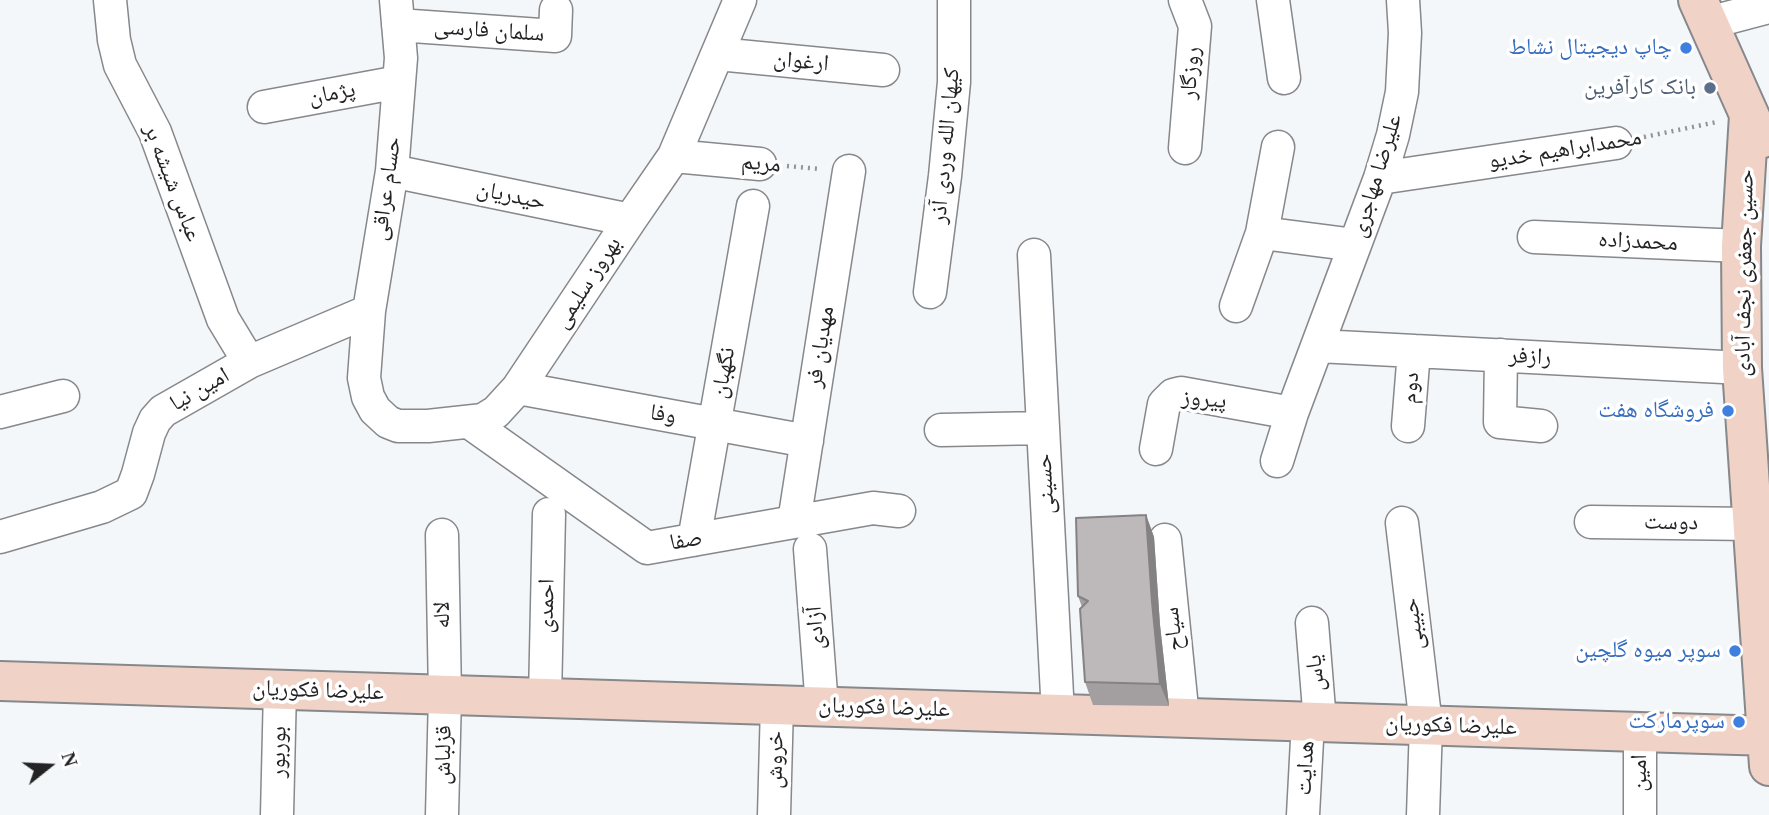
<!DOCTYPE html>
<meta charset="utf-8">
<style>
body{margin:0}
#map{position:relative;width:1769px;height:815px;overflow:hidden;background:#f4f7fa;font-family:"Times New Roman",serif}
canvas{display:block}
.north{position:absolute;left:14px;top:731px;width:70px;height:70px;-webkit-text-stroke:5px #fff;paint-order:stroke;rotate:72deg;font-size:19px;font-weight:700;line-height:28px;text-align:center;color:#232325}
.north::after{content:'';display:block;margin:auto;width:24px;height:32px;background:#232325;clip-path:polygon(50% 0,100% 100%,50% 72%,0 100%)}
</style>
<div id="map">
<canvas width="1769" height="815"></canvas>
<div class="north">N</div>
</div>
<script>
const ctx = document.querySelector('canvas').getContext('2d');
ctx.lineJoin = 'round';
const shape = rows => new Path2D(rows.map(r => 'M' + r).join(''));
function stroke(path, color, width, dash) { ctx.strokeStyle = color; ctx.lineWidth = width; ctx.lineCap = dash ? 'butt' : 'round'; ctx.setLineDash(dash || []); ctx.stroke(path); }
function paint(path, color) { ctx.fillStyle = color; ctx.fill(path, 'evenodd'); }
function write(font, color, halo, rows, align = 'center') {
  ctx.font = font + ' "Times New Roman","Noto Naskh Arabic",serif'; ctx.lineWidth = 7; ctx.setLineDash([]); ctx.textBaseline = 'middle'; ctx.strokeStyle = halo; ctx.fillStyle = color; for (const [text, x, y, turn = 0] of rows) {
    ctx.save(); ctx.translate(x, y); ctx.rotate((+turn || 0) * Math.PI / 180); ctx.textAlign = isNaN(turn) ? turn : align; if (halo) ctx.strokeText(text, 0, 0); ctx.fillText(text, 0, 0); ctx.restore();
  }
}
const street = shape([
 [110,0,114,40,120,65,155,132,223,319,249,362],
 [396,0,401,58,392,171,369,311,364,378,368,397,375,410,388,422,398,426,428,426,483,420,496,412,518,388,630,220,674,156,740,0],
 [1185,0,1195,26,1185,148],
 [1273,0,1284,78],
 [1708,23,1769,7],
 [398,25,555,36,556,10],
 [718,54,883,70],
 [264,107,399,82],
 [674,156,760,164],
 [392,171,630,220],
 [1380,178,1616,143],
 [1262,233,1355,245],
 [1534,237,1741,246],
 [1034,255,1058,714],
 [930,292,945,176,954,82,954,0],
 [1236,306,1262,233,1278,147],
 [1318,346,1742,368],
 [1501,355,1500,422,1541,426],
 [518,388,807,441],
 [0,412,63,396],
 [469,422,647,548,873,508,899,511],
 [1408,426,1414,351],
 [941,430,1043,428],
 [1156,449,1164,404,1173,395,1181,393,1292,413],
 [1277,461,1292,413,1380,178,1393,135,1402,92,1405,33,1403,0],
 [794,522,849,171],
 [1591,522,1752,524],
 [1402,523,1426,725,1423,815],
 [442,535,445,695,442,815],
 [0,537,102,507,131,493,138,474,149,433,155,420,163,411,249,362,369,311],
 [694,540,753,206],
 [1165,540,1183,718],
 [810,549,822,707],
 [1312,623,1320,722],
 [545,698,549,514],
 [1640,732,1640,815],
 [277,815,280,689],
 [774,815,777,705],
 [1303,815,1308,721]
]);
const secondary = shape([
 [1698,0,1760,139],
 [1749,115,1741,246,1742,368,1769,766],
 [0,681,1769,736]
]);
stroke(street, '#86888b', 35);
stroke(secondary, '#86888b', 42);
stroke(shape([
 [1644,137,1717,122],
 [787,166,820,169]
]), '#919395', 4.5, [2, 5]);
stroke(street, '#fff', 32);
stroke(secondary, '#f0d3c6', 38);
paint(shape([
 [1146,515,1154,537,1160,625,1169,706,1093,705,1085,682,1082,607,1078,596]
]), '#a39fa0');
paint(shape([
 [1146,515,1154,537,1160,625,1169,706,1160,684,1152,602]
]), '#848282');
const building = shape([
 [1146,515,1152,602,1160,684,1085,682,1080,609,1088,601,1078,596,1076,518,1146,515]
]);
paint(building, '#bdb9ba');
stroke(building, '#848282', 2);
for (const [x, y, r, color] of [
 [1686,48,7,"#3f7fe0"],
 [1710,88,7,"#5c6f8a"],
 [1728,411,7,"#3f7fe0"],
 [1735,651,7,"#3f7fe0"],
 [1739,722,7,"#3f7fe0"]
]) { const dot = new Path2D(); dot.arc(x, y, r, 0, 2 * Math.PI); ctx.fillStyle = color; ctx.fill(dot); stroke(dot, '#fff', 2.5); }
write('23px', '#232325', '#fff', [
 ["سلمان فارسی",489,31,4],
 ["ارغوان",801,62,5],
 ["روزگار",1191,73,-85],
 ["پژمان",332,94,-10],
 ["کیهان الله وردی آذر",946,146,-85],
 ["محمدابراهیم خدیو",1565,150,-9],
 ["مریم",761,164,5],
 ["علیرضا مهاجری",1377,176,-73],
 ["عباس شیشه بر",172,183,69],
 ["حسام عراقی",387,189,-82],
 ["حیدریان",511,196,12],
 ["محمدزاده",1638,242,3],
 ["حسین جعفری نجف آبادی",1745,273,-89],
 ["بهروز سلیمی",588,283,-57],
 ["مهدیان فر",821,347,-81],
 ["رازفر",1530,357,3],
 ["نگهبان",724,373,-80],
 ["دوم",1411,388,-85],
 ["امین نیا",200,390,-30],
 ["پیروز",1204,400,5],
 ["وفا",663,415,10],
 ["حسینی",1046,484,-93],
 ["دوست",1671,523,1],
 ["صفا",686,541,-10],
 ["احمدی",547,606,-89],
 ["لاله",443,615,-91],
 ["حبیبی",1414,624,-97],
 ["آزادی",816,628,-94],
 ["سیاح",1174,629,-96],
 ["یاس",1316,673,-95],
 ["علیرضا فکوریان",318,691,2],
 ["علیرضا فکوریان",884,708,2],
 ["علیرضا فکوریان",1451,726,2],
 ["بوربور",279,752,-89],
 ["قزلباش",444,755,-89],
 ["خروش",776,760,-89],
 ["هدایت",1306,768,-87],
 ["امین",1640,773,-90]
]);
write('23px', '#366cbe', '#fff', [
 ["چاپ دیجیتال نشاط",1672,48],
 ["فروشگاه هفت",1714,411],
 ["سوپر میوه گلچین",1721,651],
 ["سوپرمارکت",1725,722]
], 'right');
write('23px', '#4e5e75', '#fff', [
 ["بانک کارآفرین",1696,88]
], 'right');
</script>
